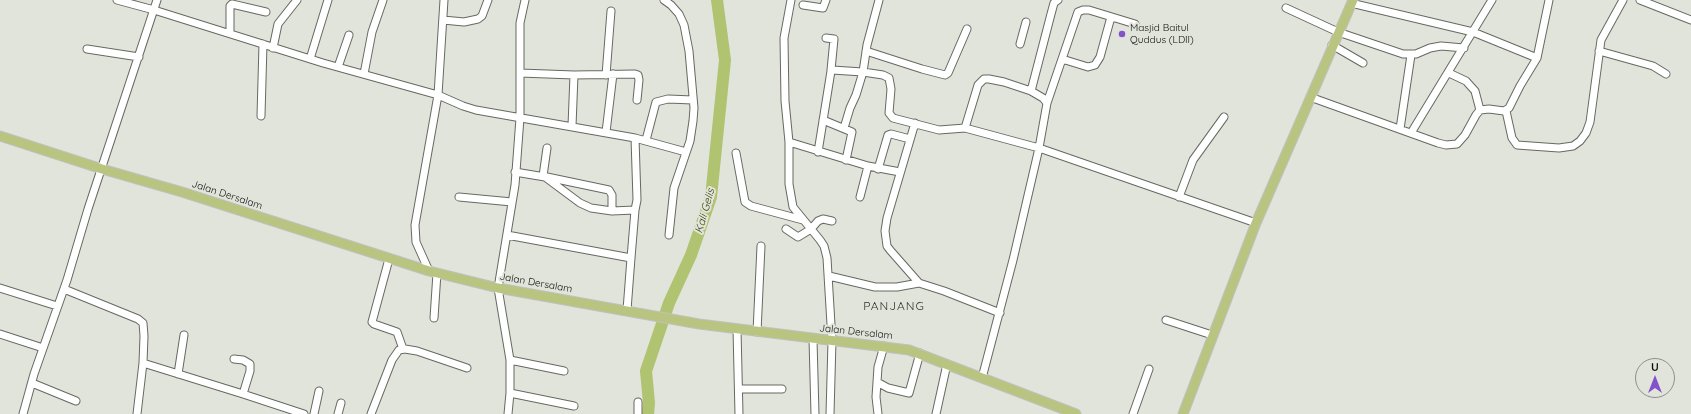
<!DOCTYPE html>
<style>
body{margin:0}
#map{position:relative;width:1691px;height:414px;overflow:hidden;background:#e1e4db;font-family:Quicksand,sans-serif}
canvas{display:block}
.north{position:absolute;left:1635px;top:358px;width:40px;height:40px;box-sizing:border-box;background:#e1e4db;border:1px solid #8d8f88;border-radius:50%;rotate:0deg;font-size:11px;font-weight:700;line-height:16px;text-align:center;color:#0e0f0c}
.north::after{content:'';display:block;margin:auto;width:14px;height:18px;background:#8351c9;clip-path:polygon(50% 0,100% 100%,50% 72%,0 100%)}
</style>
<div id="map">
<canvas width="1691" height="414"></canvas>
<div class="north">U</div>
</div>
<script>
const ctx = document.querySelector('canvas').getContext('2d');
ctx.lineJoin = 'round';
const shape = rows => new Path2D(rows.map(r => 'M' + r).join(''));
function stroke(path, color, width, dash) { ctx.strokeStyle = color; ctx.lineWidth = width; ctx.lineCap = dash ? 'butt' : 'round'; ctx.setLineDash(dash || []); ctx.stroke(path); }
function write(font, color, halo, rows, align = 'center') {
  ctx.font = font + ' Quicksand,sans-serif'; ctx.lineWidth = 4; ctx.setLineDash([]); ctx.textBaseline = 'middle'; ctx.strokeStyle = halo; ctx.fillStyle = color; for (const [text, x, y, turn = 0] of rows) {
    ctx.save(); ctx.translate(x, y); ctx.rotate((+turn || 0) * Math.PI / 180); ctx.textAlign = isNaN(turn) ? turn : align; if (halo) ctx.strokeText(text, 0, 0); ctx.fillText(text, 0, 0); ctx.restore();
  }
}
stroke(shape([
 [648,414,649,403,646,371,669,303,691,255,711,197,725,60,717,0]
]), '#b0c370', 12);
const minor = shape([
 [117,0,154,10,323,63,438,95,463,106,476,110,635,138,686,152],
 [664,0,671,5,679,14,684,25,689,51,694,108,693,121,690,141,674,188,669,235],
 [791,0,784,38,785,101,789,142,789,184,793,207,820,240,824,246,827,258,832,341,830,414],
 [879,0,867,45,863,72,883,75,889,78,891,89,889,113,893,118,939,130,965,128,1039,148,1256,223],
 [1640,0,1691,20],
 [1351,3,1473,32,1537,58],
 [803,5,823,8,826,0],
 [1286,8,1338,32,1403,54,1416,54,1430,48,1441,46,1464,48],
 [443,20,464,22,478,19,482,16,488,0],
 [230,33,230,6,232,4,266,12],
 [826,38,834,39,831,70],
 [1020,44,1026,22],
 [1332,45,1363,63],
 [273,48,278,24,297,0],
 [87,49,139,57],
 [866,51,922,69,945,75,948,73,967,29],
 [1599,51,1653,66,1666,74],
 [310,59,328,0],
 [1062,59,1088,67,1095,65,1100,57,1111,17],
 [338,67,349,35],
 [520,73,574,75,635,74,638,75,639,80,637,100],
 [1449,73,1466,81,1475,91,1480,110],
 [364,74,372,32,383,0],
 [606,75,611,11],
 [1031,91,1051,14,1054,3,1058,0],
 [1310,97,1438,143,1446,145,1457,144,1465,135,1476,115,1480,110,1489,109,1504,111,1509,108,1520,86,1537,58,1549,0],
 [1047,103,1078,12,1083,10,1089,10,1135,24],
 [1506,111,1512,138,1517,145,1559,148,1573,146,1580,141,1586,133,1590,122,1601,40,1623,0],
 [261,116,263,44],
 [823,120,852,132,846,160],
 [915,123,887,218,885,231,887,246,890,250,919,283,944,291,1000,313],
 [572,126,574,75],
 [965,128,978,85,984,79,989,79,1004,82,1031,91,1043,98,1047,103,1039,148,1013,260,982,378],
 [1400,129,1411,55],
 [606,132,613,74],
 [1411,133,1492,0],
 [646,140,656,102,668,99,693,100],
 [789,142,868,166,900,172],
 [818,152,831,71,832,70,863,72,856,95,850,108,844,128],
 [736,153,745,202,751,206,803,220],
 [878,169,888,135,891,134,910,139],
 [515,172,545,177,580,203,591,208,612,211,635,210,631,258],
 [543,176,547,148],
 [547,177,609,190,612,195,612,211],
 [459,197,512,202],
 [860,197,868,166],
 [1179,197,1193,160,1224,117],
 [635,210,637,200,635,138],
 [786,229,798,237,811,229,818,221,823,219,832,221],
 [507,235,631,258,627,310],
 [389,259,372,322,374,324,397,332,403,349],
 [429,271,416,242,415,225,438,95,444,0],
 [829,276,875,287,897,287,919,283],
 [0,288,57,306],
 [64,289,138,319,143,323,144,336,143,363,137,414],
 [434,318,437,273],
 [1166,320,1212,335],
 [737,329,739,414],
 [757,332,761,246],
 [0,334,43,348],
 [813,339,815,414],
 [884,346,878,367,877,382,888,388,909,393,920,353],
 [234,359,243,360,250,364,250,371,243,394],
 [510,360,564,371],
 [143,363,243,394,304,414],
 [178,374,184,335],
 [877,382,876,397,878,414],
 [32,383,76,401],
 [739,389,782,389],
 [510,393,574,406],
 [23,414,34,374,67,280,88,209,157,0],
 [314,414,319,391],
 [338,414,341,403],
 [371,414,392,360,399,350,405,349,417,351,467,368],
 [508,414,510,393,510,360,498,288,515,185,520,118,520,23,525,0],
 [638,414,638,402],
 [936,414,947,364],
 [1133,414,1149,369]
]);
const major = shape([
 [0,136,102,169,182,192,429,271,498,288,699,324,909,350,1076,414],
 [1183,414,1256,223,1353,0]
]);
stroke(minor, '#676961', 9);
stroke(major, '#c0c1c0', 11);
stroke(minor, '#fff', 7);
stroke(major, '#b8c480', 9);
for (const [x, y, r, color] of [
 [1122,34,4,"#8351c9"]
]) { const dot = new Path2D(); dot.arc(x, y, r, 0, 2 * Math.PI); ctx.fillStyle = color; ctx.fill(dot); stroke(dot, '#e1e4db', 1.5); }
write('10px', '#0e0f0c', '#e1e4db', [
 ["Masjid Baitul",1130,28],
 ["Quddus (LDII)",1130,40]
], 'left');
write('10px', '#0e0f0c', '#e1e4db', [
 ["Jalan Dersalam",227,195,18],
 ["Jalan Dersalam",536,283,10],
 ["Jalan Dersalam",856,332,6]
]);
write('italic 11px', '#3b4606', '#e1e4db', [
 ["Kali Gelis",705,211,-74]
]);
ctx.letterSpacing = '1px';
write('12px', '#2e3029', '#e1e4db', [
 ["PANJANG",894,306]
]);
ctx.letterSpacing = '0px';
</script>
